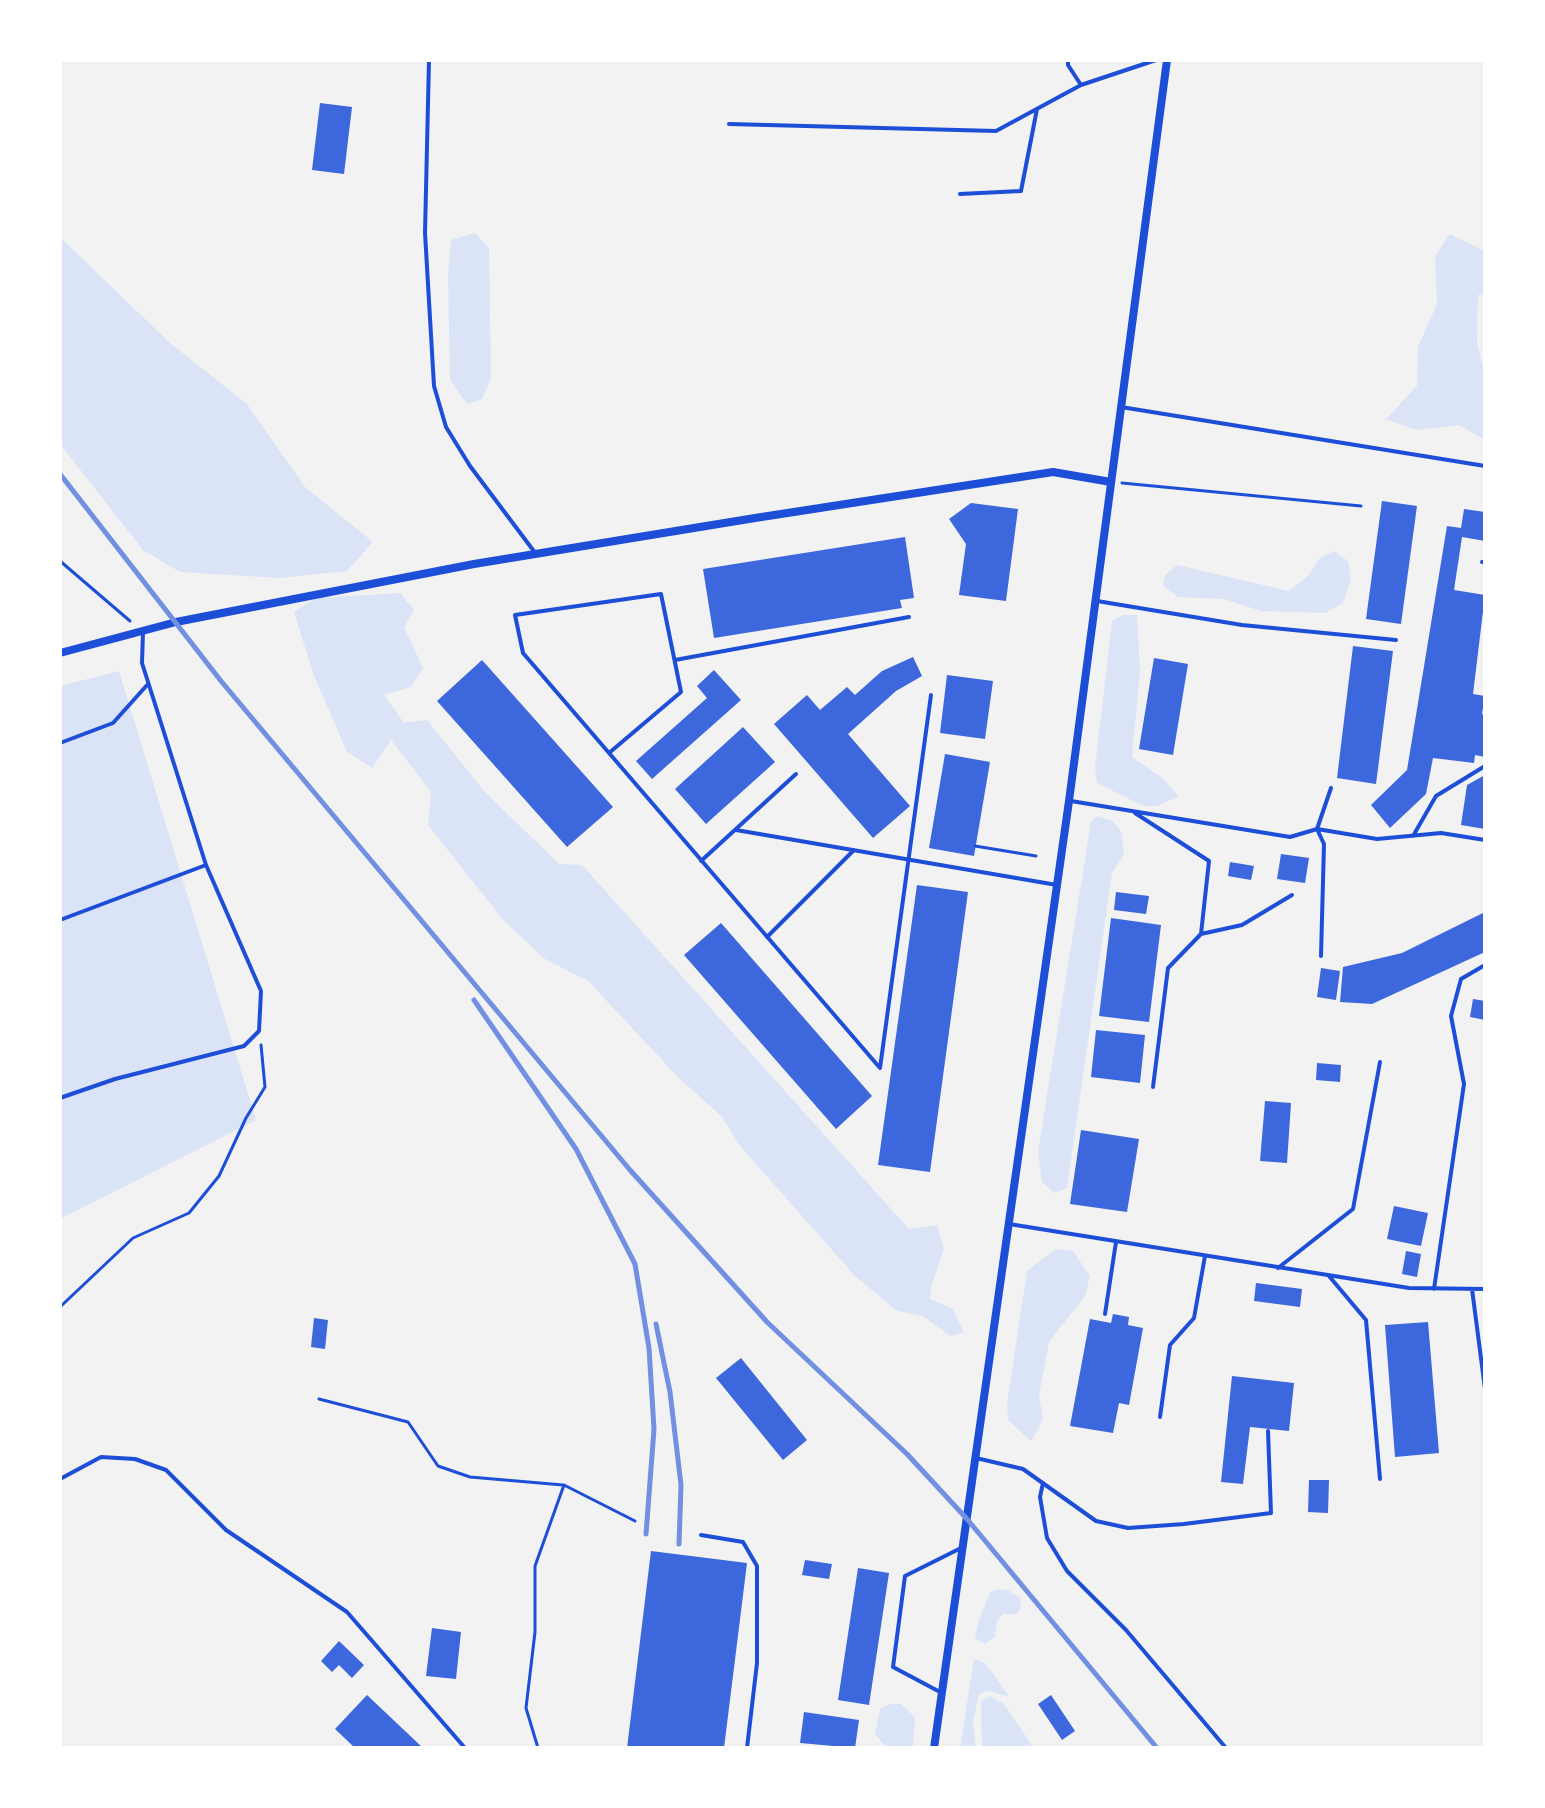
<!DOCTYPE html>
<style>
body{margin:0}
#map{position:relative;width:1545px;height:1808px;overflow:hidden;background:#f2f2f2;font-family:Commissioner,sans-serif}
canvas{display:block}
.frame{position:absolute;inset:0;border:62px solid #fff;pointer-events:none}
</style>
<div id="map">
<canvas width="1545" height="1808"></canvas>
<div class="frame"></div>
</div>
<script>
const ctx = document.querySelector('canvas').getContext('2d');
ctx.lineJoin = 'round';
function paint(path, color) { ctx.fillStyle = color; ctx.fill(path, 'evenodd'); }
const shape = rows => new Path2D(rows.map(r => 'M' + r).join(''));
function stroke(path, color, width, dash) { ctx.strokeStyle = color; ctx.lineWidth = width; ctx.lineCap = dash ? 'butt' : 'round'; ctx.setLineDash(dash || []); ctx.stroke(path); }
paint(shape([
 [475,233,489,248,491,379,482,399,467,404,450,380,448,278,451,240],
 [1450,234,1485,251,1485,295,1478,295,1477,344,1485,374,1485,440,1459,425,1416,430,1386,419,1417,386,1418,347,1437,304,1435,256],
 [60,237,170,343,247,404,305,487,373,542,347,571,279,578,180,572,143,550,60,444],
 [1334,551,1348,561,1351,579,1343,603,1325,613,1261,611,1224,599,1178,597,1163,586,1165,575,1177,565,1289,591,1309,575,1319,559],
 [400,593,414,610,404,627,423,668,411,687,384,695,404,723,427,720,485,792,559,864,582,865,909,1229,937,1225,944,1249,931,1287,930,1299,953,1309,964,1332,950,1336,923,1316,897,1311,856,1277,740,1146,722,1117,678,1077,588,981,545,959,504,921,428,825,431,792,391,740,372,768,347,752,314,676,294,612,315,598],
 [1123,615,1137,615,1140,672,1132,757,1161,777,1179,796,1157,806,1143,806,1097,783,1095,767,1112,621],
 [119,671,256,1120,60,1219,60,686],
 [1098,816,1113,821,1122,833,1124,855,1112,873,1067,1188,1054,1193,1042,1182,1038,1151,1091,822],
 [1055,1249,1073,1251,1090,1276,1085,1296,1049,1342,1039,1395,1043,1420,1031,1441,1008,1420,1007,1403,1027,1271],
 [999,1589,1008,1590,1020,1598,1021,1608,1017,1614,1003,1614,997,1621,995,1637,985,1644,975,1638,978,1623,990,1592],
 [974,1659,985,1663,1010,1697,988,1691,979,1694,973,1723,976,1748,960,1748],
 [990,1696,1004,1704,1034,1748,982,1748,981,1702],
 [890,1704,901,1704,915,1717,913,1748,888,1748,875,1735,880,1709]
]), '#dbe4f7');
paint(shape([
 [320,103,352,107,344,174,312,170],
 [1382,501,1417,506,1401,624,1366,619],
 [971,503,1018,509,1006,601,959,595,966,544,949,519],
 [1464,509,1485,512,1485,541,1462,537,1454,590,1485,595,1473,694,1485,696,1482,714,1485,715,1485,757,1475,755,1474,763,1433,758,1426,794,1390,828,1371,805,1407,770,1447,526,1461,528],
 [905,537,914,598,900,600,902,608,714,638,703,569],
 [1353,646,1393,651,1376,784,1337,778],
 [913,657,922,676,896,691,848,734,910,806,873,838,774,724,807,695,820,710,847,687,855,695,882,671],
 [1154,658,1188,664,1173,755,1139,749],
 [482,660,613,807,567,847,437,701],
 [714,670,741,700,652,779,636,761,707,698,697,686],
 [947,675,993,681,985,739,940,733],
 [743,727,775,762,706,824,675,789],
 [945,754,990,762,974,856,929,848],
 [1485,775,1485,829,1461,825,1467,785],
 [1281,854,1309,858,1305,883,1277,879],
 [1230,862,1254,866,1251,880,1228,876],
 [917,885,968,892,930,1172,878,1165],
 [1116,892,1149,896,1146,914,1114,910],
 [1485,912,1485,952,1372,1004,1340,1002,1343,967,1402,953],
 [1111,918,1161,925,1149,1022,1099,1016],
 [721,923,872,1096,836,1129,684,955],
 [1321,968,1340,971,1336,1000,1317,997],
 [1473,999,1485,1001,1485,1020,1470,1017],
 [1096,1030,1145,1035,1140,1083,1091,1077],
 [1317,1063,1341,1065,1340,1082,1316,1080],
 [1265,1101,1291,1103,1287,1163,1260,1161],
 [1081,1130,1139,1139,1127,1212,1070,1204],
 [1394,1206,1428,1213,1421,1246,1387,1239],
 [1406,1251,1421,1254,1417,1277,1402,1274],
 [1256,1283,1302,1289,1300,1307,1254,1301],
 [1113,1314,1129,1317,1128,1325,1143,1328,1129,1405,1119,1403,1113,1433,1070,1426,1090,1319,1111,1323],
 [314,1318,328,1320,325,1349,311,1347],
 [1428,1322,1439,1453,1395,1457,1385,1325],
 [741,1358,807,1440,783,1460,716,1378],
 [1232,1376,1294,1383,1289,1431,1250,1427,1243,1484,1221,1482],
 [1309,1480,1329,1480,1328,1513,1308,1512],
 [651,1551,747,1563,724,1748,627,1748],
 [805,1560,832,1564,829,1579,802,1575],
 [858,1568,889,1573,869,1705,838,1700],
 [432,1628,461,1632,456,1679,426,1676],
 [339,1641,364,1665,352,1678,339,1665,332,1672,321,1661],
 [367,1695,423,1748,355,1748,335,1729],
 [1051,1695,1075,1731,1062,1740,1038,1704],
 [804,1712,859,1720,855,1748,800,1743]
]), '#3d67dc');
stroke(shape([
 [1122,483,1361,506],
 [60,561,130,621],
 [975,846,1036,856],
 [60,1307,133,1238,189,1213,219,1176,246,1118,265,1087,261,1045],
 [319,1399,408,1422,438,1466,470,1477,563,1485],
 [538,1748,526,1708,535,1632,535,1566,564,1485,635,1521]
]), '#1d4ed8', 3);
stroke(shape([
 [429,60,425,233,434,386,446,427,470,466,536,554],
 [1068,60,1068,65,1081,85,1156,60],
 [729,124,996,131,1081,85],
 [960,194,1021,191,1037,109],
 [1121,407,1485,466],
 [1482,562,1485,562],
 [1097,601,1242,625,1396,640],
 [675,660,909,617],
 [60,743,113,723,148,684],
 [609,753,681,692,661,594,515,615,523,653,880,1068,931,695],
 [1071,801,1290,837,1317,829,1377,839,1441,833,1485,840],
 [1135,813,1209,861,1201,934,1168,968,1153,1087],
 [736,830,1057,885],
 [1413,836,1436,796,1485,766],
 [701,861,796,774],
 [60,920,206,865],
 [1201,934,1242,925,1292,895],
 [767,937,854,850],
 [1321,956,1324,844,1317,829,1331,788],
 [60,1098,115,1079,244,1046,259,1031,261,991,206,865,142,663,143,632],
 [1009,1224,1409,1288,1485,1289],
 [1278,1268,1353,1209,1380,1062],
 [1329,1276,1366,1320,1380,1479],
 [1434,1289,1464,1084,1451,1016,1461,979,1485,965],
 [1472,1289,1485,1389],
 [1105,1314,1116,1242],
 [1160,1417,1170,1345,1194,1318,1205,1256],
 [976,1458,1023,1469,1096,1521,1128,1528,1184,1524,1271,1513,1268,1431],
 [60,1479,101,1457,135,1459,166,1470,226,1530,347,1612,465,1748],
 [1043,1483,1040,1497,1047,1538,1067,1571,1126,1630,1226,1748],
 [701,1535,743,1542,757,1566,757,1663,747,1748],
 [940,1692,893,1667,905,1576,961,1548]
]), '#1d4ed8', 4);
stroke(shape([
 [60,653,176,622,474,564,755,518,1053,472,1111,482],
 [934,1748,1069,801,1167,60]
]), '#1d4ed8', 8);
stroke(shape([
 [60,474,221,681,630,1170,767,1322,907,1454,967,1519,1157,1748],
 [474,1000,576,1149,635,1264,649,1348,654,1429,646,1534],
 [656,1324,670,1392,681,1485,679,1544]
]), '#7290e2', 5);
</script>
